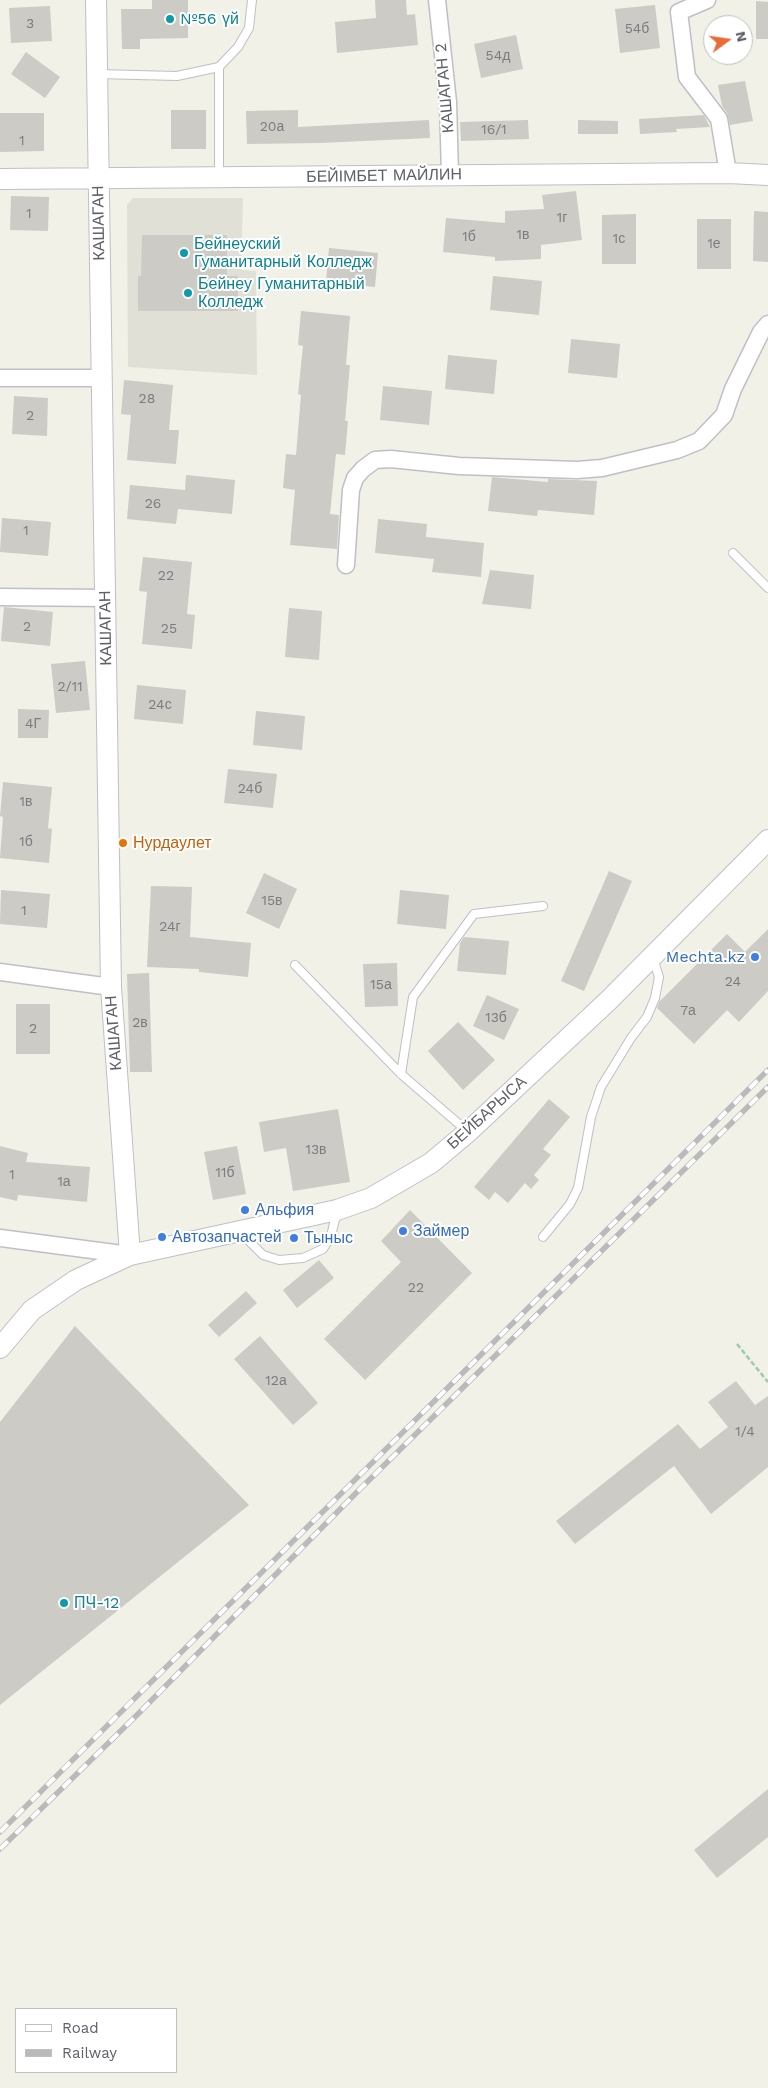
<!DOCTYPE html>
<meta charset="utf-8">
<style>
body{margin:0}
#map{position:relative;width:768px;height:2088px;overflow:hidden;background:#f1f1e8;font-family:"Work Sans",sans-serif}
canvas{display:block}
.legend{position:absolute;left:15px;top:2008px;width:162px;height:65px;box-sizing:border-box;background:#fff;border:1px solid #bfc0c3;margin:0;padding:6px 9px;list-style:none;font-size:15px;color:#5f6168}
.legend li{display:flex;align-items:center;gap:10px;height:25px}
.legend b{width:25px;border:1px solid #bfc0c3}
.north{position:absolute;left:703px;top:15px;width:50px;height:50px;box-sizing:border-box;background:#fff;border:1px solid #bfc0c3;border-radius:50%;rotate:76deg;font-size:14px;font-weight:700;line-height:20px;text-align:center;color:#5f6168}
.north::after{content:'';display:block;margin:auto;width:18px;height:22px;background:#e96b35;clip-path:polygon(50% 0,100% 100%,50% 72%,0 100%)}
</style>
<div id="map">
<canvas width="768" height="2088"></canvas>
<ul class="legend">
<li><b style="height:6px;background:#fff"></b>Road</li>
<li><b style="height:6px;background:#bababb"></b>Railway</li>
</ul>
<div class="north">N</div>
</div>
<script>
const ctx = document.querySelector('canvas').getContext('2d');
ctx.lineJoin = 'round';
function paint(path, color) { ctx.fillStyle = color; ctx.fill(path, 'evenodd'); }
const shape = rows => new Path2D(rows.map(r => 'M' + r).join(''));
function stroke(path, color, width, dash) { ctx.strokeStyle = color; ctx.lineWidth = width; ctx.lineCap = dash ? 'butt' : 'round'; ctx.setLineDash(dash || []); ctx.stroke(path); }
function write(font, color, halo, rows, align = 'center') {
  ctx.font = font + ' "Work Sans",sans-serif'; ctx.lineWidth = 4; ctx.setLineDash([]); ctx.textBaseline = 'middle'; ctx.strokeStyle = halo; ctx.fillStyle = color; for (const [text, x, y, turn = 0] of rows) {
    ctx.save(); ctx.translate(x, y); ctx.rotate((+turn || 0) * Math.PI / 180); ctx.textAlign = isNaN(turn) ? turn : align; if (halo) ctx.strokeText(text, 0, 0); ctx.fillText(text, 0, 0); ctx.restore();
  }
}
paint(shape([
 [133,198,243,198,241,270,256,271,257,375,128,367,127,205]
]), '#e1e0d6');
paint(shape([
 [152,0,188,0,188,38,140,39,140,49,122,49,121,9,152,9],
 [375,0,406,0,407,15,415,14,418,45,337,53,335,22,376,18],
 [756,1,768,2,768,39,756,39],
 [655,5,660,48,620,53,615,9],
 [50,6,52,41,11,43,9,8],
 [516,35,523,69,481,78,474,44],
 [26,52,60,77,45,98,11,74],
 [745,81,753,121,730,125,727,113,722,106,718,85],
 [171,110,206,110,206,149,171,149],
 [298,110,298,127,429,120,430,138,320,143,247,144,246,111],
 [0,113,44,113,44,151,0,152],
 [704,115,710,127,676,129,677,132,640,134,639,119],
 [528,120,529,139,461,141,460,122],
 [578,120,618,121,618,134,578,134],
 [576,191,582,240,541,245,541,259,495,261,495,257,443,252,446,218,505,223,505,211,544,209,542,195],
 [11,196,49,197,48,231,10,230],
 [754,211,768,212,768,262,753,261],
 [636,214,636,264,602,264,602,215],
 [697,219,731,219,731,269,697,269],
 [142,235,227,235,227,276,238,276,238,311,138,311,138,276,141,276],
 [329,248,378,253,375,287,326,282],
 [493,276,542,281,539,315,490,310],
 [301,311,350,316,346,365,350,365,345,421,348,421,345,455,336,454,330,514,339,515,337,549,290,545,295,490,283,488,286,454,296,455,301,395,298,394,303,346,298,345],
 [571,339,620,344,617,378,568,373],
 [448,355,497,360,494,394,445,389],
 [124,380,173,385,169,430,179,430,176,464,127,460,131,415,121,414],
 [383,386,432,391,429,425,380,420],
 [14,396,48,398,47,436,12,434],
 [186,475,235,480,232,514,178,509,176,524,127,519,130,485,185,490],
 [492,477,548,482,548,479,597,481,594,515,538,510,537,516,488,511],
 [2,518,51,522,48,556,0,552],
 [378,519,427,524,426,537,484,543,481,577,432,572,434,559,375,553],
 [143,557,192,562,187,614,195,615,192,649,142,644,147,592,139,591],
 [490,570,534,575,531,609,482,604],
 [4,607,53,612,50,646,1,641],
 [289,608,322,611,319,660,285,657],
 [85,661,90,710,56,713,51,664],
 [137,685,186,690,183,724,134,719],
 [18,709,49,710,48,738,18,738],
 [256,711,305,716,302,750,253,745],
 [228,769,277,774,273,808,224,803],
 [3,782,52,787,48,828,52,829,49,863,0,858,3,817,0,816],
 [609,871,632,881,584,991,561,981],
 [264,873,297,889,279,929,246,913],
 [151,886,192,887,190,937,251,943,248,977,199,972,199,969,147,967],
 [1,890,50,894,47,928,0,924],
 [400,890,449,895,446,929,397,924],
 [768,929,768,991,739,1022,727,1010,694,1044,657,1008,659,1002,727,934,745,952],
 [464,937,509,941,506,975,457,971,460,943],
 [397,963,398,1006,365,1007,363,964],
 [149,973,152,1072,130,1072,127,974],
 [487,995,519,1009,504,1040,473,1026],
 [16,1004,50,1004,50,1054,16,1054],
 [458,1022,495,1060,463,1090,428,1051],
 [549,1099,570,1117,543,1149,551,1155,534,1175,539,1180,531,1189,525,1183,508,1203,495,1192,489,1200,474,1187],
 [338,1109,350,1182,293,1191,286,1148,264,1152,259,1122],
 [0,1146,28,1153,26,1162,90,1167,87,1202,18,1195,17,1201,0,1197],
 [237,1146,246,1194,213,1200,204,1152],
 [410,1210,472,1273,365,1380,324,1339,401,1262,381,1241],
 [319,1260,334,1278,297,1308,283,1290],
 [246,1291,257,1303,219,1337,208,1325],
 [75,1326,249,1505,0,1705,0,1422],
 [260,1336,318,1403,293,1425,234,1359],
 [736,1381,755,1405,768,1396,768,1467,711,1514,674,1466,575,1544,556,1521,678,1424,700,1449,728,1427,708,1402],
 [768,1789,768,1837,717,1878,694,1850]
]), '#cccbc5');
const service = shape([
 [97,74,177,76,219,67,238,47,249,28,252,0],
 [219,177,219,67],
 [733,553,768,588],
 [295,965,401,1074,467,1131],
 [401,1074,413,997,474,914,543,906],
 [242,1234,263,1255,279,1260,303,1258,323,1249,331,1236,337,1211],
 [543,1237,570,1204,578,1188,591,1117,601,1087,631,1038,647,1017,655,998,659,977,653,958]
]);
const minor = shape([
 [437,0,448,102,450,176],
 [707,0,679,12,687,77,719,119,728,173],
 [0,378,102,378],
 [346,565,351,490,355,478,363,469,375,460,391,459,459,466,577,470,602,468,677,450,699,441,724,415,733,389,761,332,768,324],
 [0,597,106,598],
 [0,972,111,987],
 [0,1238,130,1255]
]);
const tertiary = shape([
 [96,0,111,987,130,1255],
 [0,179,728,173,768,175],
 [0,1348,32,1310,76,1280,130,1255,337,1210,371,1198,431,1163,468,1132,608,1001,768,840]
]);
stroke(service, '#bfbfc6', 10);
stroke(minor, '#bfbfc6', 19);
stroke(tertiary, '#bfbfc6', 22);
stroke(shape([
 [737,1344,768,1382]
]), '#9ec9b4', 2.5, [5, 2.5]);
stroke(service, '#fff', 8);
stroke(minor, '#fff', 16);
stroke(tertiary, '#fff', 20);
const rail = shape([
 [0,1832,768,1070],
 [0,1849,137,1715,359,1490,768,1087]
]);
stroke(rail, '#bababb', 5.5);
stroke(rail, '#fff', 4, [11]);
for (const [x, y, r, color] of [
 [170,19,5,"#0f9aa8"],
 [184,253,5,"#0f9aa8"],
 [188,293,5,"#0f9aa8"],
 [123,843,5,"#e8710a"],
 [755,957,5,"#3f7fe0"],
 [245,1210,5,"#3f7fe0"],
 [403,1231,5,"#3f7fe0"],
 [162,1237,5,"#3f7fe0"],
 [294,1238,5,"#3f7fe0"],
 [64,1603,5,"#0f9aa8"]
]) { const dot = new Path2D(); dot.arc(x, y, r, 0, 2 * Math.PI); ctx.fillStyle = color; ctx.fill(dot); stroke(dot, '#fff', 2); }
write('14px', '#7a7c7f', null, [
 ["3",30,24],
 ["54б",637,29],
 ["54д",498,56],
 ["20а",272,127],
 ["16/1",494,130],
 ["1",22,141],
 ["1",29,214],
 ["1г",562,218],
 ["1в",523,235],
 ["1б",469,237],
 ["1с",619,239],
 ["1е",714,244],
 ["28",147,399],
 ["2",30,416],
 ["26",153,504],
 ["1",26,531],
 ["22",166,576],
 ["2",27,627],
 ["25",169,629],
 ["2/11",70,687],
 ["24с",160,705],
 ["4Г",33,724],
 ["24б",250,789],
 ["1в",26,802],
 ["1б",26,842],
 ["15в",272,901],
 ["1",24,911],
 ["24г",170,927],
 ["24",733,982],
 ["15а",381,985],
 ["7а",688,1011],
 ["13б",496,1018],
 ["2в",140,1023],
 ["2",33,1029],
 ["13в",316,1150],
 ["11б",225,1173],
 ["1",12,1175],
 ["1а",64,1182],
 ["22",416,1288],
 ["12а",276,1381],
 ["1/4",745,1432]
]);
write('16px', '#0d838f', '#fff', [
 ["№56 үй",180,19],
 ["Бейнеуский",194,244],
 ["Гуманитарный Колледж",194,262],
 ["Бейнеу Гуманитарный",198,284],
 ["Колледж",198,302],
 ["ПЧ-12",74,1603]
], 'left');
write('16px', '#5f6168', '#fff', [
 ["КАШАГАН 2",445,88,-95],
 ["БЕЙІМБЕТ МАЙЛИН",384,176,-1],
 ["КАШАГАН",99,223,-91],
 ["КАШАГАН",106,628,-91],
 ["КАШАГАН",114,1033,-94],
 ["БЕЙБАРЫСА",487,1113,-42]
]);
write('16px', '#c56008', '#fff', [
 ["Нурдаулет",133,843]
], 'left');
write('16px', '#366cbe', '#fff', [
 ["Mechta.kz",745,957,"right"],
 ["Альфия",255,1210],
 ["Займер",413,1231],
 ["Автозапчастей",172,1237],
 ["Тыныс",304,1238]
], 'left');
</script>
